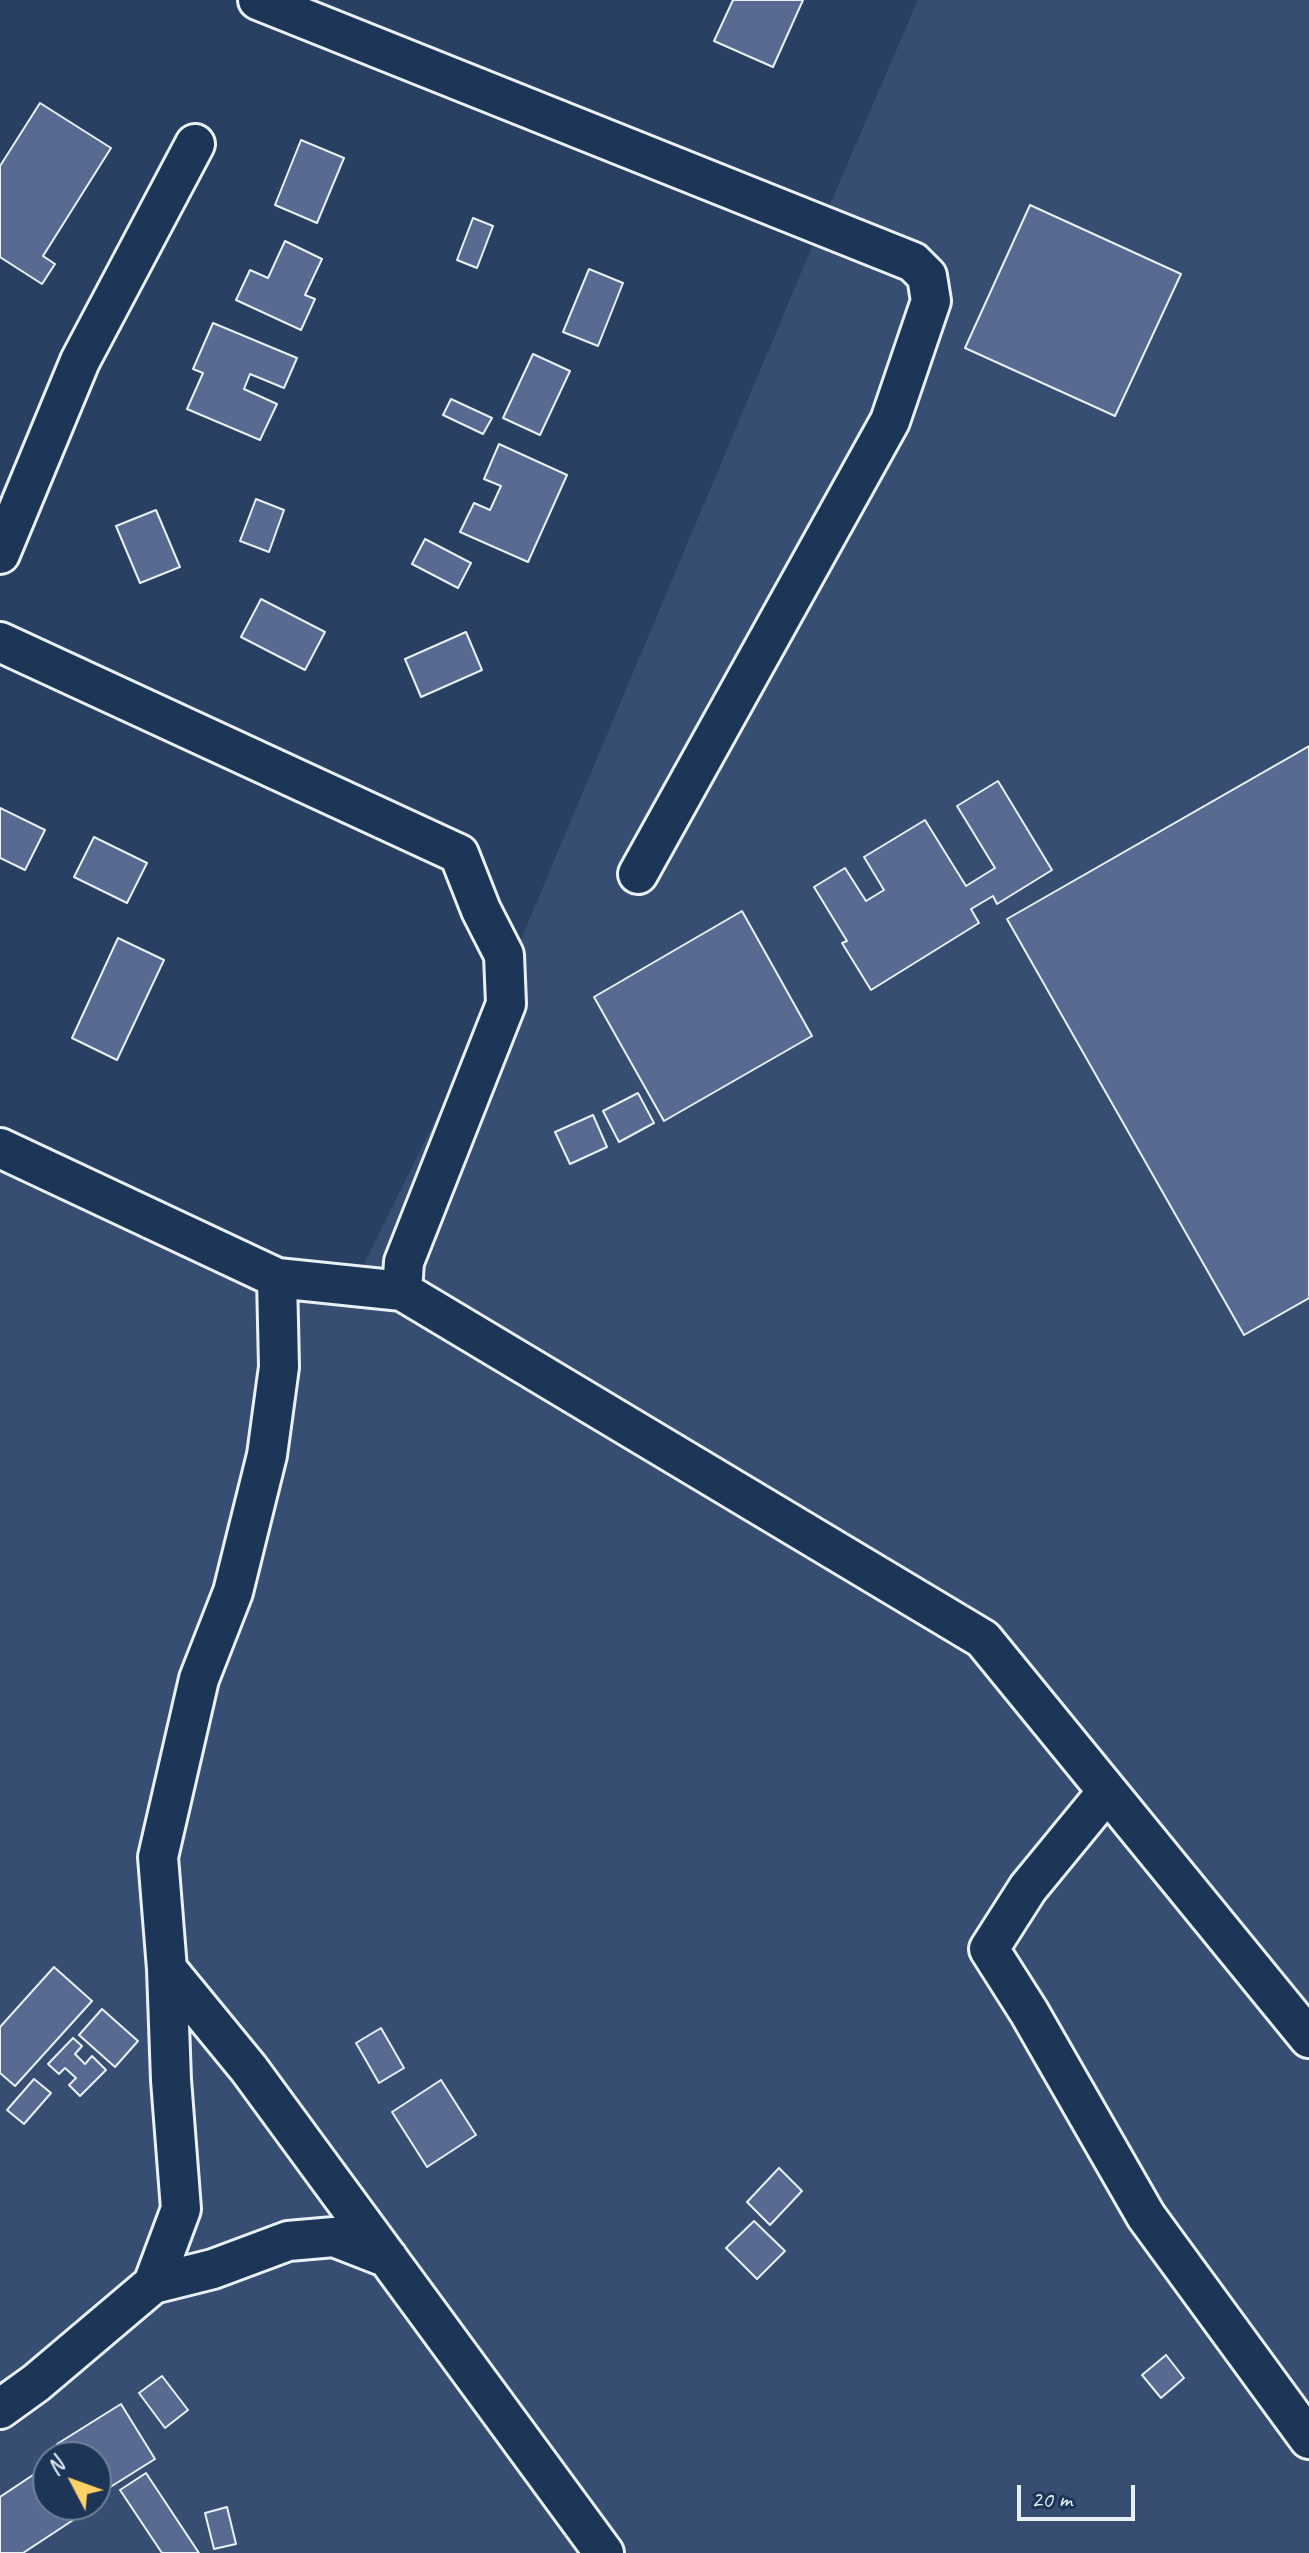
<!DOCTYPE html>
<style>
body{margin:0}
#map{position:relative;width:1309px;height:2553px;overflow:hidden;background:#294063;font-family:Caveat,sans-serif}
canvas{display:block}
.north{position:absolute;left:32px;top:2441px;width:80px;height:80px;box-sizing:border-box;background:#1d3557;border:2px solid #6e8097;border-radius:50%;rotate:311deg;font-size:22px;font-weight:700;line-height:32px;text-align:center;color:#e8f1f8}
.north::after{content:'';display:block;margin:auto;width:28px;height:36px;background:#ffd166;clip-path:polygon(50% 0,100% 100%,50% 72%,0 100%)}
.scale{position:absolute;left:1017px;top:2485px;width:118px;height:36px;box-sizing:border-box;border:4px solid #e8f1f8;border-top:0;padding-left:10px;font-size:24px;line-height:28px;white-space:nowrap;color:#e8f1f8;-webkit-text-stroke:6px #1d3557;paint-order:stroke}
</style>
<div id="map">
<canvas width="1309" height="2553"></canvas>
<div class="north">N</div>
<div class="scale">20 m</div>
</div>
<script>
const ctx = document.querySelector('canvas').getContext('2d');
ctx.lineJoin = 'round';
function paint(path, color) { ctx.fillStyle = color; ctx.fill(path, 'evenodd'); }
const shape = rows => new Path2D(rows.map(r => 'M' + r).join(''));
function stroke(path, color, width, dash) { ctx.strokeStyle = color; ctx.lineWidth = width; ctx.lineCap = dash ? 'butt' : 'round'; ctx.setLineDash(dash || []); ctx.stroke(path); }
paint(shape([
 [918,0,1309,0,1309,2553,0,2553,0,1130,166,1223,358,1276,498,994,830,204],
 [48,2457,96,2457,96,2505,48,2505]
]), '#374d71');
const building = shape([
 [733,0,803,0,773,67,714,41,733,0],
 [40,103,111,148,43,256,55,264,42,284,0,257,0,166,40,103],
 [301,140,344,158,317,223,275,205,301,140],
 [1030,205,1181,274,1115,416,965,348,1030,205],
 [473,218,493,226,477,268,457,260,473,218],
 [285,241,322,259,305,295,315,299,301,330,236,300,250,270,268,278,285,241],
 [589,269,623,283,598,346,563,332,589,269],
 [213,323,297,358,284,388,250,374,244,389,277,404,260,440,187,409,203,373,193,369,213,323],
 [533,354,570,371,540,435,503,418,533,354],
 [451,399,492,418,483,434,443,415,451,399],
 [499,444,567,475,528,562,460,532,474,503,490,510,501,486,484,479,499,444],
 [256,499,284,510,269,552,240,541,256,499],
 [156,510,180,567,140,583,116,526,156,510],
 [425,539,471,563,458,588,412,564,425,539],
 [261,599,325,632,305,670,241,637,261,599],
 [466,632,482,670,421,697,405,659,466,632],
 [1309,746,1309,1298,1244,1335,1007,919,1309,746],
 [998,781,1052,870,997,904,993,896,971,909,979,923,871,990,842,943,847,941,814,887,845,868,866,901,884,890,864,857,925,820,966,886,995,868,957,806,998,781],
 [0,808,45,830,25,870,0,858,0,808],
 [94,837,147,863,127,903,74,877,94,837],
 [742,911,812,1036,664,1121,594,997,742,911],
 [118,938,164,960,117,1060,72,1038,118,938],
 [638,1093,654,1123,619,1142,603,1111,638,1093],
 [593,1115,607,1147,570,1164,555,1132,593,1115],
 [54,1967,92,2001,15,2086,0,2073,0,2027,54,1967],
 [102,2009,138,2041,115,2067,79,2035,102,2009],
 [381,2028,404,2068,379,2083,356,2043,381,2028],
 [73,2038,82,2046,75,2054,85,2064,92,2056,106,2070,80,2096,69,2085,76,2078,65,2068,59,2074,48,2064,73,2038],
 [34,2079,51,2093,24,2124,7,2110,34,2079],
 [441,2080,476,2135,427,2167,392,2112,441,2080],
 [779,2168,802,2191,770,2225,747,2202,779,2168],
 [754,2221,785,2251,757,2279,726,2248,754,2221],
 [1166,2355,1184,2378,1161,2398,1142,2375,1166,2355],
 [162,2376,188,2410,165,2428,139,2393,162,2376],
 [121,2404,155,2459,96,2496,96,2457,65,2457,57,2444,121,2404],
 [48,2465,48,2505,91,2505,93,2507,23,2553,0,2553,0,2497,48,2465],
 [146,2473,199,2553,162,2553,120,2490,146,2473],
 [227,2507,236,2544,214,2549,205,2513,227,2507]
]);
paint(building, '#596a92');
stroke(building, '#e8f1f8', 2);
const minor = shape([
 [258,0,913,262,927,276,931,301,890,421,638,874],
 [0,554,80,361,195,144],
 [0,642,459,854,481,910,504,955,506,1004,404,1262,402,1291],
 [0,1148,277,1278,279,1367,267,1455,233,1592,199,1679,158,1857,167,1969,171,2080,181,2209,153,2284,36,2383,0,2409],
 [277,1278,402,1291,983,1639,1309,2038],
 [1106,1793,1028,1888,989,1949,1029,2012,1146,2216,1309,2439],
 [167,1969,249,2069,604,2553],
 [153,2284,213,2269,288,2241,334,2237,388,2258]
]);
stroke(minor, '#e8f1f8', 44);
stroke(minor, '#1d3557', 38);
</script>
